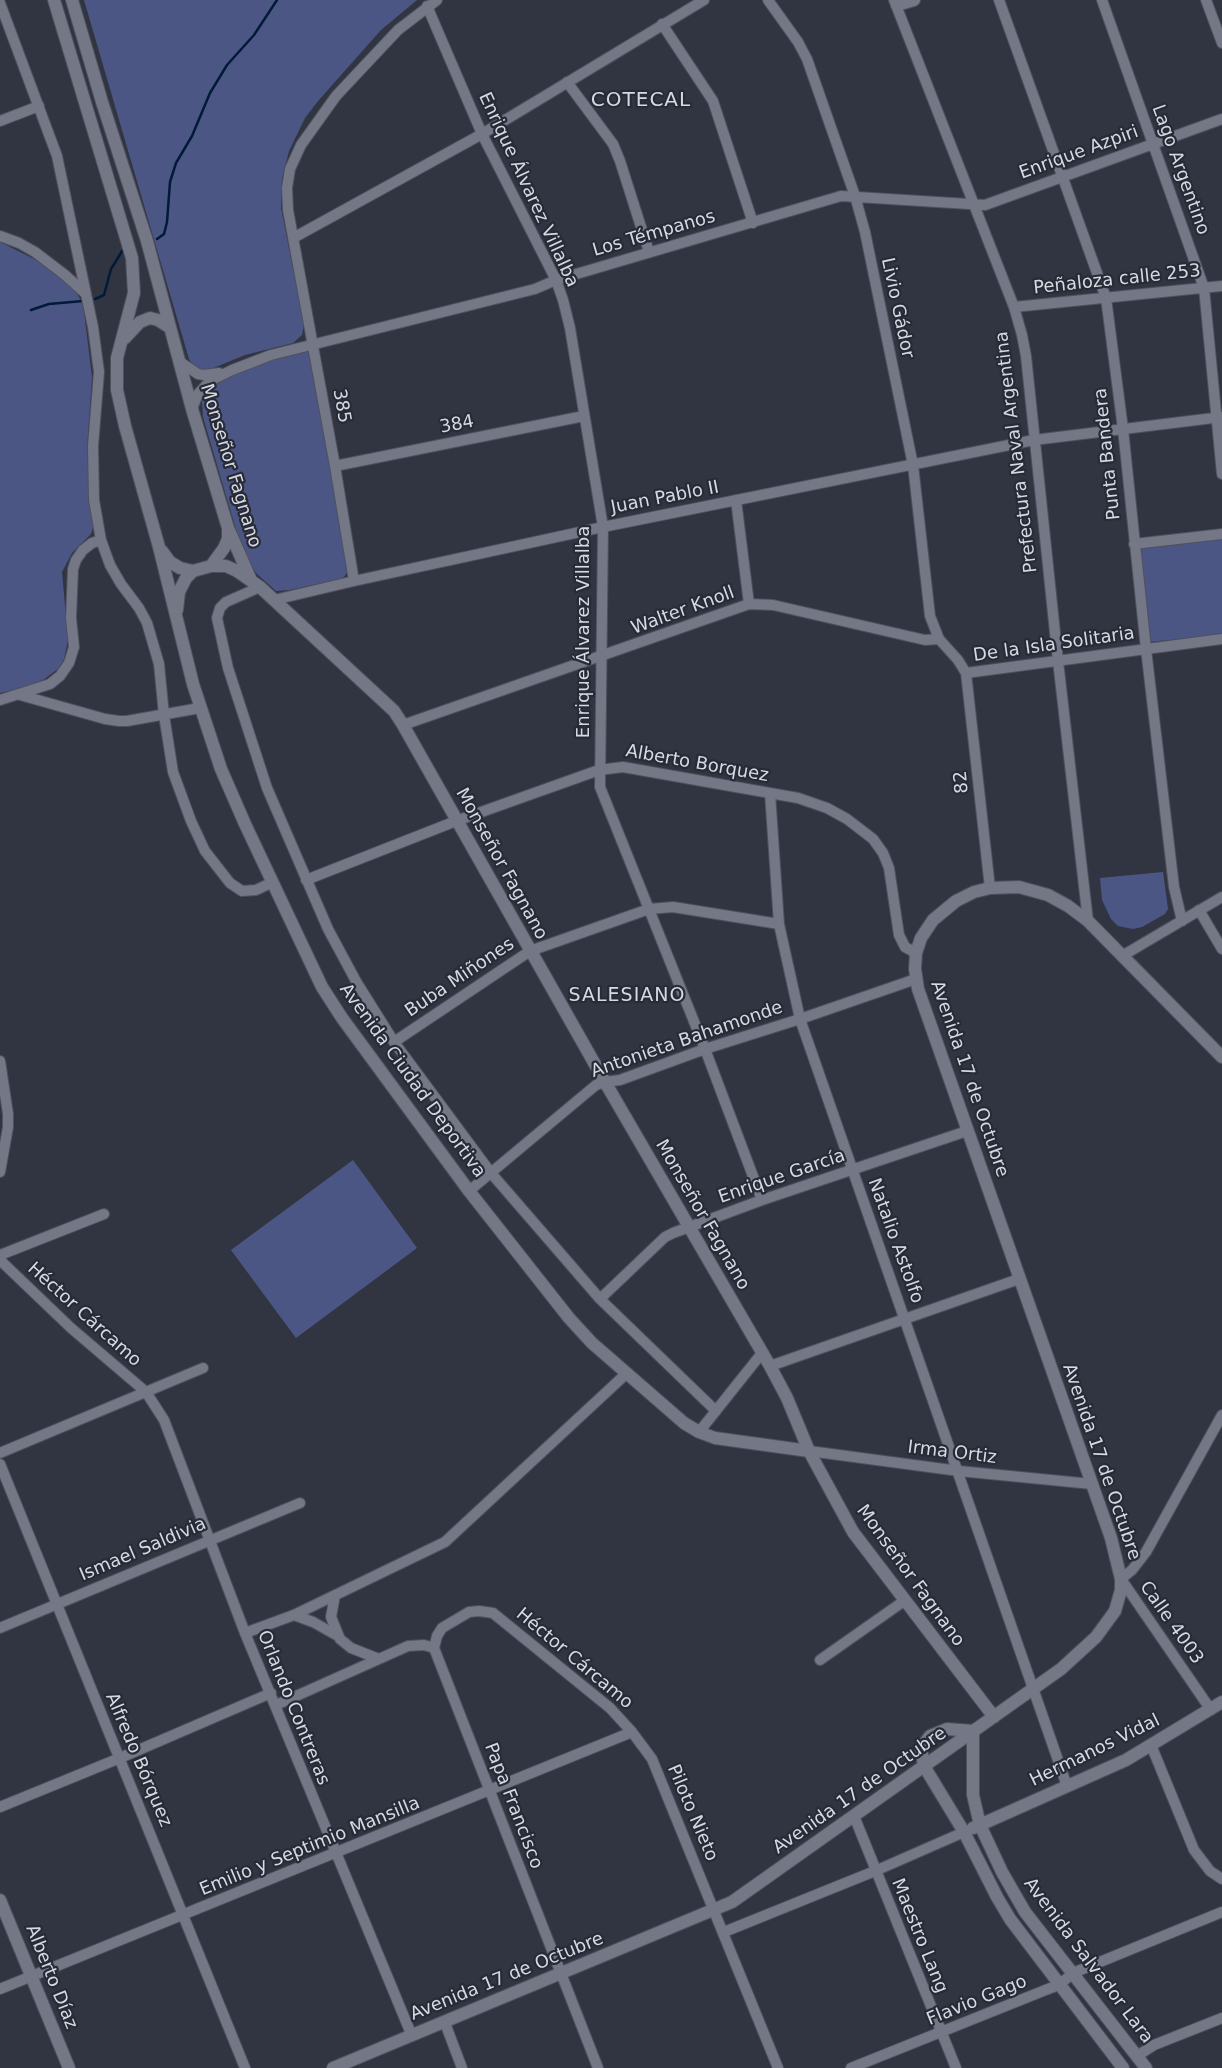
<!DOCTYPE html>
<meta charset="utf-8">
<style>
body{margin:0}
canvas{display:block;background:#313541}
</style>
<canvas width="1222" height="2068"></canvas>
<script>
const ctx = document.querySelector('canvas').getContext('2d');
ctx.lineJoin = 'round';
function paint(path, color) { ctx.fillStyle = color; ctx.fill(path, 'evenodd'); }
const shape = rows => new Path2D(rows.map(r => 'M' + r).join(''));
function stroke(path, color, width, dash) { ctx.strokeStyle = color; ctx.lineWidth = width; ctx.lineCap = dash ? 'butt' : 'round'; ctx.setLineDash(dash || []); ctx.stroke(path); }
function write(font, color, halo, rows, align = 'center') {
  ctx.font = font + ' "DejaVu Sans",sans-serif'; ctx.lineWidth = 4.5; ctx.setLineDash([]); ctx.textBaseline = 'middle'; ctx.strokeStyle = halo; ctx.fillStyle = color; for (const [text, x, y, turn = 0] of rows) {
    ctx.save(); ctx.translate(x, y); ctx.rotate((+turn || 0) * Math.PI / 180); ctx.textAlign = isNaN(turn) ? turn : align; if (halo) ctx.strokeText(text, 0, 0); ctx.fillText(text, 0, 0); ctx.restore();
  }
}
paint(shape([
 [84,0,417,0,381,30,318,101,305,118,289,151,282,179,281,208,304,324,302,335,293,343,245,355,211,369,201,371,194,367,189,359],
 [0,242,36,260,69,285,76,292,83,304,92,377,87,449,94,524,91,534,72,553,62,572,68,640,64,659,59,668,43,680,23,688,0,693],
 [308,350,310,352,348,569,347,573,342,579,289,590,276,591,256,573,242,550,203,417,202,401,210,388,235,374,267,361],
 [1222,537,1222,635,1149,642,1140,548],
 [1163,872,1168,909,1165,914,1142,927,1133,929,1118,926,1111,919,1102,900,1100,878],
 [353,1160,417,1248,296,1338,231,1250]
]), '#4c5685');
stroke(shape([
 [157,239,164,234,167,222,170,182,176,163,192,136,210,93,227,65,254,35,277,0],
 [95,299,104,295,111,269,124,248],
 [31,310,49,304,83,301]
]), '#011a37', 2.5);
const street = shape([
 [768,0,798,42,807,59,855,196,865,232,913,465,930,616,939,639],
 [894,0,1014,307,1022,335,1026,356,1058,661,1088,921],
 [999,0,1106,298,1123,429,1146,649,1174,887,1182,921],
 [1102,0,1204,288,1222,474],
 [1206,0,1222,43],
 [0,3,57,156,93,327,99,372,93,446,94,500,101,540,110,565,121,584,139,608,147,623,159,664,164,715,173,772,191,821,205,851,230,883,242,891,256,890,273,882],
 [427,6,482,134,556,280,563,300,570,328,603,527,600,787,705,1049,762,1200],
 [662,24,713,101,753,223],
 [567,82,613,144,620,161,649,252],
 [0,121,39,106],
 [0,236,19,243,35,252,65,275,85,293],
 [295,237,482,134,704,0],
 [1014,307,1222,286],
 [180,362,198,374,204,375,219,373],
 [192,409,198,394,210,381,232,370,271,355,535,289,556,280,841,196,985,205,1222,119],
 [335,466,584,416],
 [736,500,749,604],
 [1134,544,1222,534],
 [354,581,335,466,288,210,287,188,290,169,301,145,336,96,398,30,437,0],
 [260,587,226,602,220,608,217,618,228,668,267,788,328,929,357,983,394,1042,491,1173,600,1299,716,1411],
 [274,600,354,581,603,527,1034,440,1222,417],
 [966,673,1222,639],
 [20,695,105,719,119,721,127,721,200,708],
 [0,700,50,684,60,676,69,663,74,647,71,618,73,569,76,560,83,550,92,543,101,540],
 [403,725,749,604,773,605,925,640,939,639,958,660,966,673,990,888],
 [770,793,779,924,800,1019,1067,1786],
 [306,880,456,821,599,770,623,767,798,798,827,808,847,819,873,839,883,853,889,868,899,935,905,947,916,953],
 [1199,910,1222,949],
 [1122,956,1222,897],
 [394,1042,530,951,649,909,673,907,779,924],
 [0,1061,8,1114,8,1127,0,1172],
 [469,1191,596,1085,605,1082,620,1080,705,1049,800,1019,916,979],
 [0,1255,104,1214],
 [0,1260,71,1328,146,1392,164,1420,245,1633,412,2036],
 [600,1299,665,1237,673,1233,762,1200,967,1131],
 [770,1366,1019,1279],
 [699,1432,762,1353],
 [809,1451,959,1471,1092,1484],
 [0,1453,203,1368],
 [0,1464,245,2068],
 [335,1595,331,1617,340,1639,351,1648,379,1659],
 [294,1615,313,1622,338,1636],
 [0,1628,300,1503],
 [245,1633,294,1615,445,1542,627,1373],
 [434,1648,598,2068],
 [820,1660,904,1601],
 [276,1705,408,1646,424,1645,434,1648,437,1636,442,1628,469,1612,479,1611,493,1613,610,1708,632,1732,652,1759,778,2068],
 [1211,1710,1121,1579,1132,1570,1146,1552,1222,1415],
 [1151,1745,1194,1850,1210,1871,1222,1879],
 [0,1807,120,1758,271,1693],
 [854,1816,956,2068],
 [724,1932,875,1871,964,1832],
 [0,1989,632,1732],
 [445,2023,462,2068],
 [1137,2056,1154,2045,1222,2018],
 [851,2068,1048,1989,1059,1985,1073,1973,1222,1912]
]);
const secondary = shape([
 [54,0,132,258,134,293,117,358,117,390,125,426,159,547,193,684,221,769,245,824,322,987,342,1018,469,1191,569,1318,592,1343,684,1423,699,1432,715,1438,809,1451],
 [72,0,102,102,147,241,192,409,228,528,250,578],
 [897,5,914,0],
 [125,338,140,322,150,318,158,320,169,327],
 [162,551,170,562,180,568,193,571,211,566,226,566,237,571,260,587,394,711,403,725,605,1082,770,1366,787,1398,809,1451,853,1532,994,1717],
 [211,566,224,548,228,539,228,529],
 [177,610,179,592,186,578,193,571],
 [973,1828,1126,1760,1222,1702],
 [0,1900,69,2068],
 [333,2068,732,1902,1061,1669,1096,1637,1115,1611,1121,1590,1121,1579,1111,1538,918,989,915,969,916,953,921,938,933,920,956,901,974,892,990,888,1019,887,1048,895,1068,906,1088,921,1222,1057],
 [1123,2068,1010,1919,997,1897,964,1832,924,1766,921,1748,930,1736,947,1729,973,1731,973,1795,980,1825,1002,1872,1025,1912,1146,2068]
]);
stroke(street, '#4e515c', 12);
stroke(secondary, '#4e515c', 14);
stroke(street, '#737786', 10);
stroke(secondary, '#737786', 12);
write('18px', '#d7d9e1', '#272b37', [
 ["Enrique Azpiri",1079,153,-20],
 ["Lago Argentino",1180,170,70],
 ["Enrique Álvarez Villalba",528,190,65],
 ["Los Témpanos",654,234,-16],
 ["Peñaloza calle 253",1117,280,-6],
 ["Livio Gádor",897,308,78],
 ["385",341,406,80],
 ["384",457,425,-11],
 ["Prefectura Naval Argentina",1017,452,-97],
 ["Punta Bandera",1108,454,-96],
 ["Monseñor Fagnano",230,466,73],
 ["Juan Pablo II",665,498,-11],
 ["Walter Knoll",683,611,-20],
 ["Enrique Álvarez Villalba",584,632,-90],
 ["De la Isla Solitaria",1054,645,-8],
 ["Alberto Borquez",697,764,10],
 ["82",962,782,-96],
 ["Monseñor Fagnano",501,864,61],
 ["Buba Miñones",460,978,-34],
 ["Antonieta Bahamonde",687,1040,-19],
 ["Avenida 17 de Octubre",969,1079,71],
 ["Avenida Ciudad Deportiva",412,1081,54],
 ["Enrique García",782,1177,-19],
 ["Monseñor Fagnano",702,1215,60],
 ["Natalio Astolfo",895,1241,70],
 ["Héctor Cárcamo",84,1315,42],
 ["Irma Ortiz",952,1453,7],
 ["Avenida 17 de Octubre",1101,1462,71],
 ["Ismael Saldivia",143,1550,-23],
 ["Monseñor Fagnano",910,1576,54],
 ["Calle 4003",1171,1623,55],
 ["Héctor Cárcamo",574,1659,40],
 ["Orlando Contreras",293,1708,68],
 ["Hermanos Vidal",1095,1751,-26],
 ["Alfredo Bórquez",138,1760,67],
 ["Avenida 17 de Octubre",860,1791,-35],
 ["Papa Francisco",513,1806,69],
 ["Piloto Nieto",692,1813,67],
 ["Emilio y Septimio Mansilla",310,1847,-22],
 ["Maestro Lang",919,1936,68],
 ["Avenida Salvador Lara",1088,1961,53],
 ["Alberto Díaz",51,1977,68],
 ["Avenida 17 de Octubre",507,1977,-22],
 ["Flavio Gago",977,2001,-22]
]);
ctx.letterSpacing = '1px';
write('19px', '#d7d9e1', '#272b37', [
 ["SALESIANO",627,996]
]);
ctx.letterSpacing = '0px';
ctx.letterSpacing = '1px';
write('20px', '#d7d9e1', '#272b37', [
 ["COTECAL",641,101]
]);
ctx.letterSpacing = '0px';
</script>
